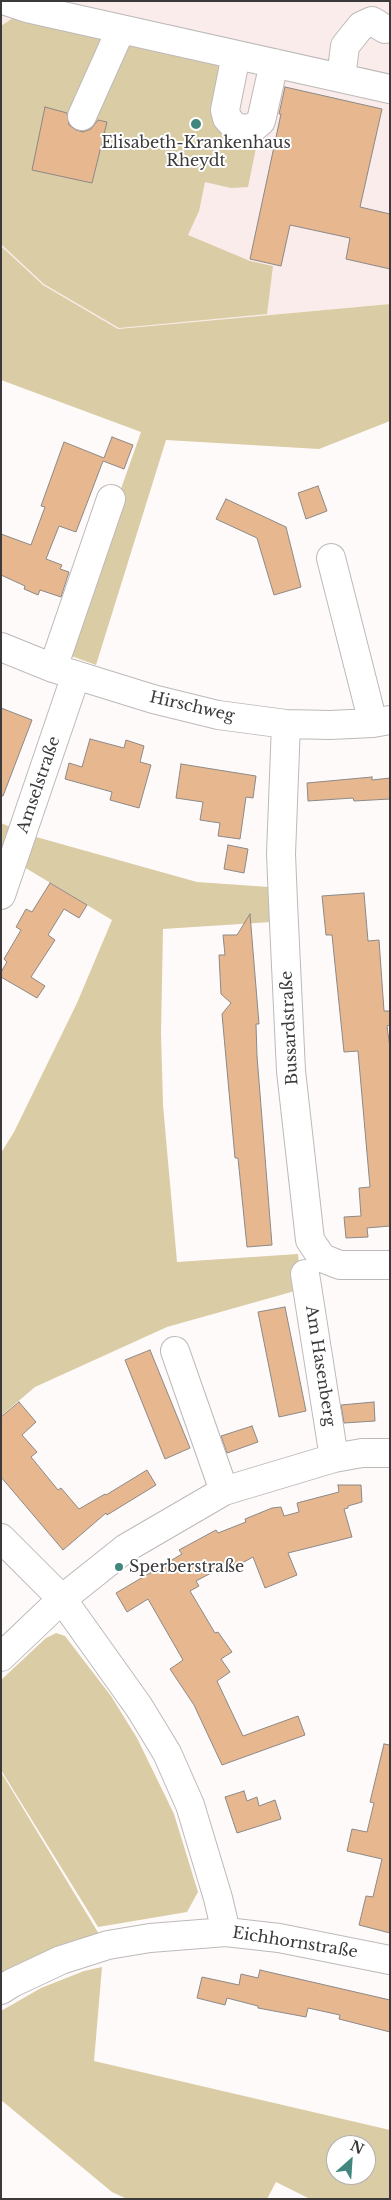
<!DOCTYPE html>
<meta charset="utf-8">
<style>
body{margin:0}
#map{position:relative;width:391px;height:2200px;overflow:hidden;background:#fefafa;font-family:"Libre Baskerville",serif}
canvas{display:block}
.frame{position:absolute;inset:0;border:2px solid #3b3939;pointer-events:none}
.north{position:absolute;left:326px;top:2135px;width:50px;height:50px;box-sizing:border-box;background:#fff;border:1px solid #b1b0b0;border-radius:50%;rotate:26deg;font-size:14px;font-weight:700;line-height:20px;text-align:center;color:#3b3939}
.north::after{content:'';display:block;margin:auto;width:18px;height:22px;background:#42877d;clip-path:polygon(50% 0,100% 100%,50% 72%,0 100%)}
</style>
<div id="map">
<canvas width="391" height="2200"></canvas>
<div class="frame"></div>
<div class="north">N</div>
</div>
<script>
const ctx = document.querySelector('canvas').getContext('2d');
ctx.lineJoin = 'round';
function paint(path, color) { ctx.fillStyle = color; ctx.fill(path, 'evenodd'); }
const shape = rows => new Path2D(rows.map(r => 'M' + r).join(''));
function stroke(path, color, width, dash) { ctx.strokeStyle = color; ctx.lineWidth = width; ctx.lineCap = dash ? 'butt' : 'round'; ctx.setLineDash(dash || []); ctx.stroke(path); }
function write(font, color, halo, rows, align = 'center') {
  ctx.font = font + ' "Libre Baskerville",serif'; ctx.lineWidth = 4; ctx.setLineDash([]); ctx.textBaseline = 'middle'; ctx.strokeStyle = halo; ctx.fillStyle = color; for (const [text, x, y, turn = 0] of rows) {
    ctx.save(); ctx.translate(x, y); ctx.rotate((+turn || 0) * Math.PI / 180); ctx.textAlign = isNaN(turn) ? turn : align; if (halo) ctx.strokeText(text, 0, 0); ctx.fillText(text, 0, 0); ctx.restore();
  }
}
paint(shape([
 [1,1,390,1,390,304,118,329,43,285,1,246]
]), '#f9ecea');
paint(shape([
 [16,16,224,62,214,109,259,133,248,187,231,188,205,182,199,211,188,235,250,261,273,266,267,314,119,328,44,284,1,244,1,26],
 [1,246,43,285,118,329,390,304,390,421,319,449,166,440,96,665,63,653,141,432,1,380],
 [1,823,29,835,197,882,269,887,271,922,163,929,161,1033,163,1105,177,1262,298,1254,302,1289,167,1327,35,1387,1,1416,1,1153,14,1132,77,1003,112,920,4,855,1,860],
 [56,1633,65,1636,111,1696,137,1738,174,1814,198,1892,187,1912,98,1927,1,1770,1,1680,46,1638],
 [1,1772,99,1934,1,1974],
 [102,1967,94,2061,390,2130,390,2199,310,2199,276,2182,267,2199,127,2199,112,2192,1,2100,1,2011,41,1988,84,1971],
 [336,2145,366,2145,366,2175,336,2175]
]), '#dacca4');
const building = shape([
 [285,87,382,109,360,207,390,214,390,269,346,259,350,238,290,225,281,266,250,259,281,114,279,114,285,87],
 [45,107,67,113,69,125,76,130,83,132,91,129,98,120,107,122,92,183,32,170,45,107],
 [112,437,133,445,124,469,103,461,76,532,59,526,46,559,62,565,60,569,69,572,61,597,40,590,38,595,24,589,25,586,1,575,1,534,31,545,45,507,41,506,64,442,104,458,112,437],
 [318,486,327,511,306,519,298,493,318,486],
 [226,499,286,527,301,587,274,595,257,538,216,519,226,499],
 [1,708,32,720,3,796,1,796,1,708],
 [90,739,124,748,126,740,144,746,140,762,151,765,139,808,110,800,112,792,65,779,69,763,82,767,90,739],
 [181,764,256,776,253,798,246,797,240,839,218,836,220,823,200,820,203,802,176,798,181,764],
 [372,777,372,780,390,778,390,799,354,801,353,798,308,801,307,783,372,777],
 [228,845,248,849,244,873,224,869,228,845],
 [50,883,87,905,79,918,64,909,48,935,55,940,31,977,45,986,37,998,1,977,1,972,7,962,4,959,21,930,16,927,26,909,32,912,50,883],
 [364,893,368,941,379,940,384,1011,390,1011,390,1025,387,1026,390,1048,390,1226,367,1228,368,1237,346,1238,344,1217,361,1216,359,1188,370,1187,358,1051,344,1052,332,935,326,935,322,896,364,893],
 [250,914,259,1024,256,1024,257,1056,272,1245,247,1247,238,1158,235,1158,222,1014,231,1003,221,994,219,955,225,955,223,935,237,935,250,914],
 [285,1307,306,1411,279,1417,258,1312,285,1307],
 [150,1350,190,1448,165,1459,125,1360,150,1350],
 [19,1402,36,1422,22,1435,37,1452,31,1457,58,1490,61,1488,79,1509,105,1494,106,1495,147,1470,156,1485,107,1515,106,1513,63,1550,1,1477,1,1417,19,1402],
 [374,1402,375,1421,344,1423,341,1405,374,1402],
 [252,1426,258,1442,227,1453,221,1436,252,1426],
 [338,1485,361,1485,362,1502,348,1506,348,1508,344,1509,352,1537,288,1553,297,1575,265,1588,253,1557,235,1567,232,1562,196,1581,199,1586,190,1591,215,1633,218,1632,232,1652,221,1659,230,1672,217,1681,243,1736,298,1716,305,1735,222,1765,194,1705,170,1669,183,1660,148,1599,127,1612,116,1593,182,1554,179,1550,216,1530,218,1533,246,1522,245,1519,272,1508,281,1507,284,1516,299,1512,297,1503,339,1492,338,1485],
 [384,1744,390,1745,390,1933,359,1925,366,1896,373,1897,382,1859,347,1851,352,1829,367,1832,374,1803,370,1802,384,1744],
 [244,1791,247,1801,257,1797,259,1806,275,1800,281,1819,237,1833,225,1797,244,1791],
 [260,1970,390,2000,390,2032,339,2019,340,2015,308,2008,306,2017,258,2008,258,2006,227,1998,225,2005,197,1998,202,1977,239,1985,241,1974,258,1978,260,1970]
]);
paint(building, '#e7b78f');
stroke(building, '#8c8987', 1);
const minor = shape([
 [6,1,27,8,390,89],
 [236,55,225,110,227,118,235,127,245,129,254,127,261,121,274,63],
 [341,78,345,46,361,26,372,21,385,29],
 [82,116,121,29],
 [331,558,373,723],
 [1,647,53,668,153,699,218,715,286,724,330,725,373,723,390,720],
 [53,668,111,499],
 [286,724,281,854,283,902,291,1071,310,1240,322,1258,340,1265,390,1265],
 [1,895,76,675],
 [305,1274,334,1458],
 [175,1351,224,1491],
 [1,1538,62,1599,139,1707,167,1753,190,1805,218,1898,226,1932],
 [1,1657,62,1599,126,1548,224,1491,334,1458,362,1453,390,1453],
 [1,1990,12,1983,61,1960,108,1945,150,1938,226,1932,279,1938,390,1960]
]);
stroke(minor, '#bdb9b9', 30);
stroke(minor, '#fff', 28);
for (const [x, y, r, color] of [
 [196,124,6,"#42877d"],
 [119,1567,5,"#42877d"]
]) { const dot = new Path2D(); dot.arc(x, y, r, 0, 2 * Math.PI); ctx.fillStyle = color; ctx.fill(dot); stroke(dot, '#fff', 2); }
write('16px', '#3b3939', '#fff', [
 ["Elisabeth-Krankenhaus",196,143],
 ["Rheydt",196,161],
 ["Sperberstraße",129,1567,"left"]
]);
write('16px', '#3b3939', '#fff', [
 ["Hirschweg",192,707,13],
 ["Amselstraße",39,785,-71],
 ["Bussardstraße",290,1028,-93],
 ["Am Hasenberg",320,1366,81],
 ["Eichhornstraße",295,1943,9]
]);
</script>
